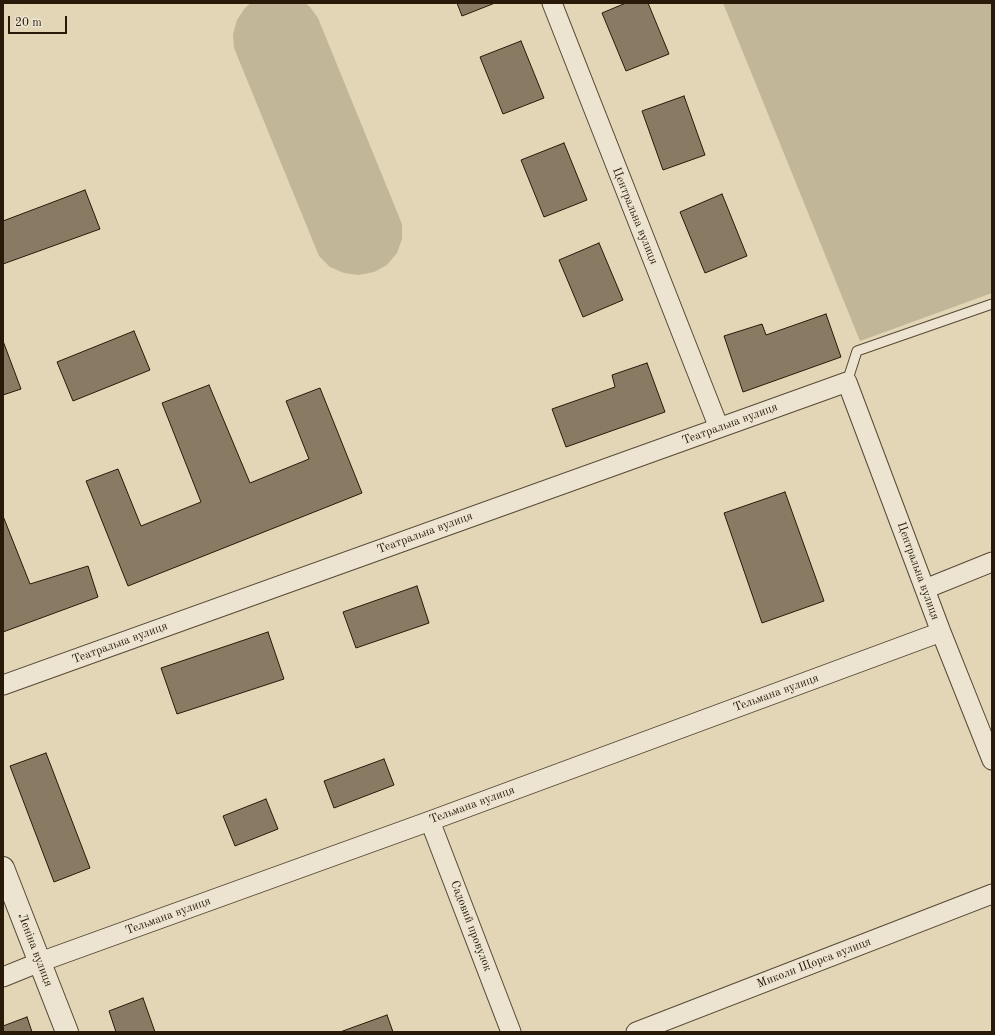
<!DOCTYPE html>
<meta charset="utf-8">
<style>
body{margin:0}
#map{position:relative;width:995px;height:1035px;overflow:hidden;background:#e2d6b7;font-family:"Old Standard TT",serif}
canvas{display:block}
.frame{position:absolute;inset:0;border:4px solid #281908;pointer-events:none}
.scale{position:absolute;left:8px;top:16px;width:59px;height:18px;box-sizing:border-box;border:2px solid #281908;border-top:0;padding-left:5px;font-size:12px;line-height:14px;white-space:nowrap;color:#281908;-webkit-text-stroke:3px #ece4d0;paint-order:stroke}
</style>
<div id="map">
<canvas width="995" height="1035"></canvas>
<div class="frame"></div>
<div class="scale">20 m</div>
</div>
<script>
const ctx = document.querySelector('canvas').getContext('2d');
ctx.lineJoin = 'round';
function paint(path, color) { ctx.fillStyle = color; ctx.fill(path, 'evenodd'); }
const shape = rows => new Path2D(rows.map(r => 'M' + r).join(''));
function stroke(path, color, width, dash) { ctx.strokeStyle = color; ctx.lineWidth = width; ctx.lineCap = dash ? 'butt' : 'round'; ctx.setLineDash(dash || []); ctx.stroke(path); }
function write(font, color, halo, rows, align = 'center') {
  ctx.font = font + ' "Old Standard TT",serif'; ctx.lineWidth = 3; ctx.setLineDash([]); ctx.textBaseline = 'middle'; ctx.strokeStyle = halo; ctx.fillStyle = color; for (const [text, x, y, turn = 0] of rows) {
    ctx.save(); ctx.translate(x, y); ctx.rotate((+turn || 0) * Math.PI / 180); ctx.textAlign = isNaN(turn) ? turn : align; if (halo) ctx.strokeText(text, 0, 0); ctx.fillText(text, 0, 0); ctx.restore();
  }
}
paint(shape([
 [251,3,305,3,310,7,318,18,402,224,402,239,397,253,387,265,374,272,359,275,344,273,330,267,319,256,234,48,233,34,237,20,245,8],
 [723,3,992,3,992,293,860,341]
]), '#c2b699');
const building = shape([
 [457,3,495,3,462,16,457,3],
 [626,3,648,3,669,54,626,71,602,13,626,3],
 [521,41,544,98,503,114,480,57,521,41],
 [684,96,705,155,663,170,642,111,684,96],
 [564,143,587,200,544,217,521,160,564,143],
 [85,190,100,229,3,264,3,221,85,190],
 [722,194,747,256,705,273,680,212,722,194],
 [599,243,623,300,583,317,559,260,599,243],
 [826,314,841,357,743,392,724,336,762,324,766,335,826,314],
 [134,331,150,370,73,401,57,362,134,331],
 [3,341,21,389,3,395,3,341],
 [647,363,665,412,566,447,552,409,615,387,612,375,647,363],
 [209,385,250,483,309,459,286,401,320,388,362,493,128,586,86,481,118,469,141,526,201,502,162,403,209,385],
 [785,492,824,601,762,623,724,513,785,492],
 [3,516,30,584,88,566,98,597,3,632,3,516],
 [417,586,429,623,356,648,343,612,417,586],
 [268,632,284,679,177,714,161,668,268,632],
 [46,753,90,868,54,882,10,766,46,753],
 [384,759,394,785,334,808,324,781,384,759],
 [266,799,278,829,235,846,223,816,266,799],
 [143,998,155,1032,116,1032,109,1011,143,998],
 [387,1015,393,1032,340,1032,387,1015],
 [27,1017,32,1032,3,1032,3,1026,27,1017]
]);
paint(building, '#897b63');
stroke(building, '#281908', 1);
const service = shape([
 [847,382,857,351,992,304]
]);
const minor = shape([
 [552,3,719,428],
 [925,589,992,562],
 [3,685,847,382,941,632,992,760],
 [430,821,511,1032],
 [3,977,40,962,430,821,941,632],
 [636,1032,992,894]
]);
const tertiary = shape([
 [3,868,67,1032]
]);
stroke(service, '#564834', 11);
stroke(minor, '#564834', 21);
stroke(tertiary, '#564834', 24);
stroke(service, '#ece4d0', 9);
stroke(minor, '#ece4d0', 19);
stroke(tertiary, '#ece4d0', 22);
write('12px', '#281908', '#ece4d0', [
 ["Центральна вулиця",635,216,68],
 ["Театральна вулиця",730,424,-20],
 ["Театральна вулиця",425,533,-20],
 ["Центральна вулиця",918,571,70],
 ["Театральна вулиця",120,643,-20],
 ["Тельмана вулиця",776,693,-20],
 ["Тельмана вулиця",472,805,-20],
 ["Тельмана вулиця",168,916,-20],
 ["Садовий провулок",471,926,69],
 ["Леніна вулиця",35,950,69],
 ["Миколи Щорса вулиця",814,963,-21]
]);
</script>
